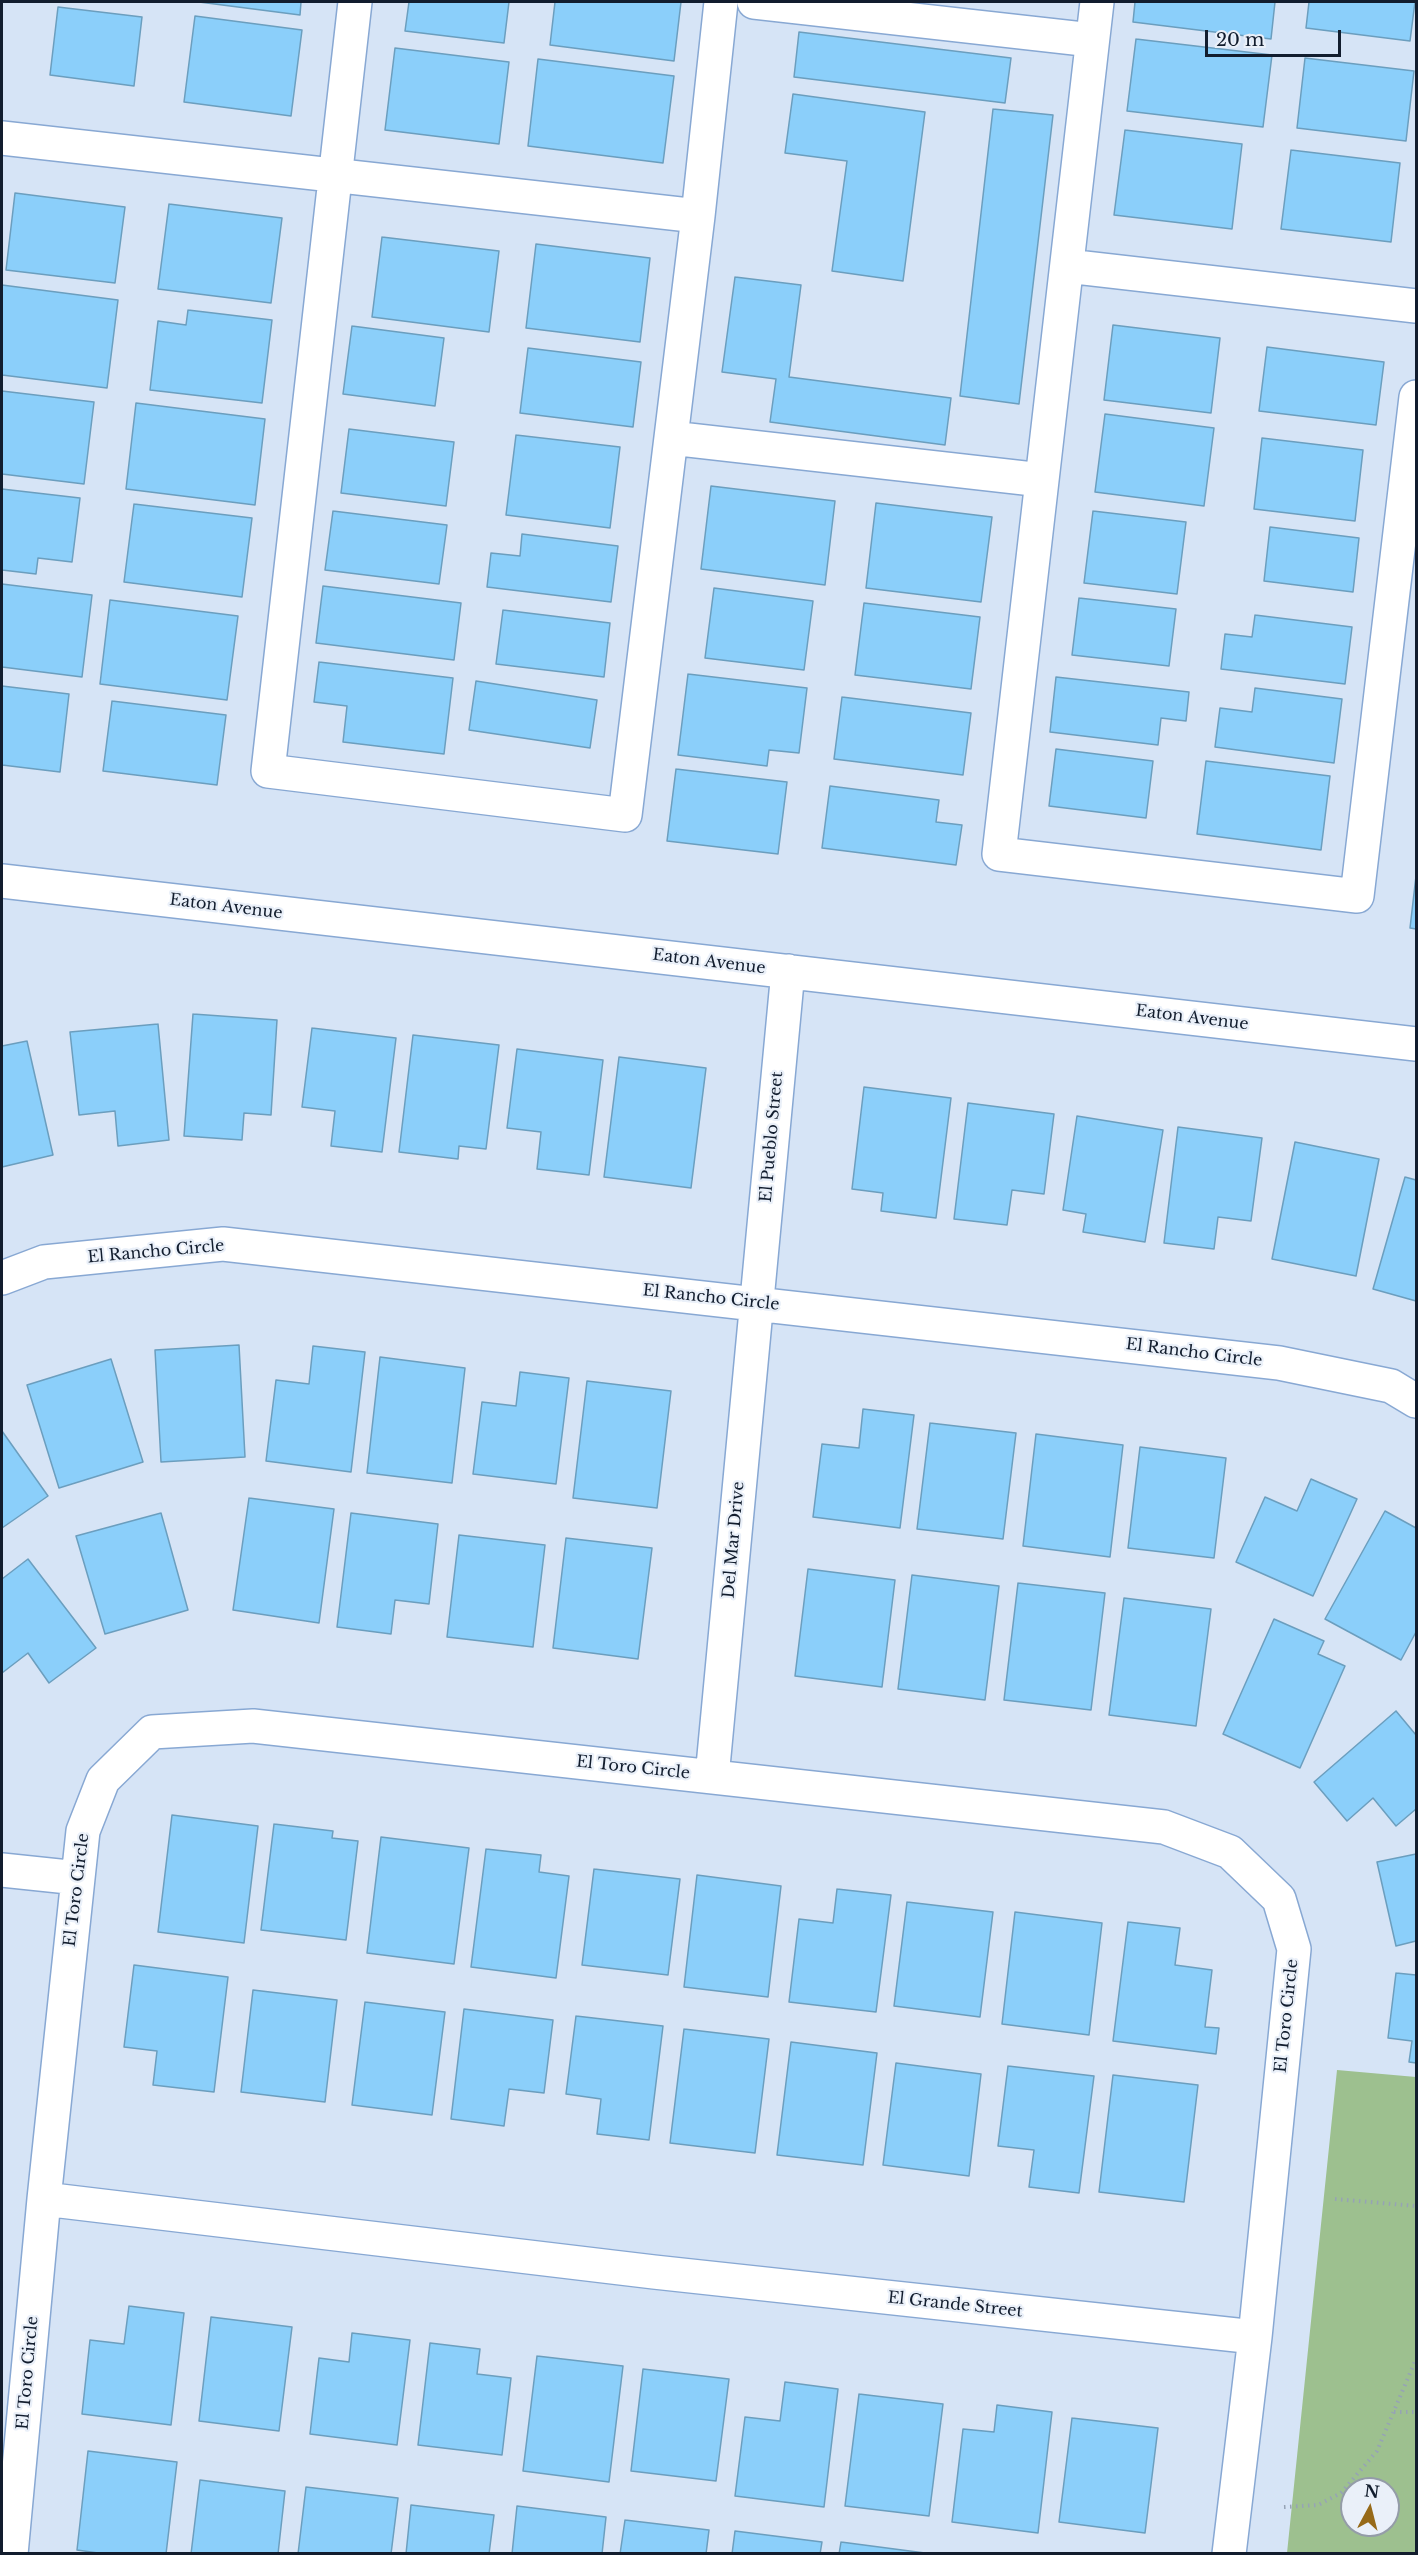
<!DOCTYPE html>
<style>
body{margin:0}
#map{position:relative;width:1418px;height:2555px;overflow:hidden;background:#d6e4f6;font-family:"Libre Baskerville",serif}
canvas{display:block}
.frame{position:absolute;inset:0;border:3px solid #121d2e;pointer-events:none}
.north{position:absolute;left:1340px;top:2477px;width:60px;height:60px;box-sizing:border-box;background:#eaf0f9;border:2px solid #949ca8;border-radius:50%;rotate:7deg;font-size:16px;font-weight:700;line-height:24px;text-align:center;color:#121d2e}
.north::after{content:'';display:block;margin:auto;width:21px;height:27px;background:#976a19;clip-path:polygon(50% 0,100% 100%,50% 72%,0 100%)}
.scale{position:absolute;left:1205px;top:30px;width:136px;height:27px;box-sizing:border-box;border:3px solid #121d2e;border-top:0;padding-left:8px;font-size:18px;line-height:21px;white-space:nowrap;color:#121d2e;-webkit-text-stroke:4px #eaf0f9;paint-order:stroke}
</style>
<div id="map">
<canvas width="1418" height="2555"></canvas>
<div class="frame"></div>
<div class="north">N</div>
<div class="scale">20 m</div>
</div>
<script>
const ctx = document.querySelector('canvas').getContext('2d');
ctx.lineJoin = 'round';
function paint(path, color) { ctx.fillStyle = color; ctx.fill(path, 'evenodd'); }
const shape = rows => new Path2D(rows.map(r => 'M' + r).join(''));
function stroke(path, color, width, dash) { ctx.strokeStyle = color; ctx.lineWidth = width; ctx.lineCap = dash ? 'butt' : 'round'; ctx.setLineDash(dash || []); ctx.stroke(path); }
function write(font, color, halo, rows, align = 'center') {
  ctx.font = font + ' "Libre Baskerville",serif'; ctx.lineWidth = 4.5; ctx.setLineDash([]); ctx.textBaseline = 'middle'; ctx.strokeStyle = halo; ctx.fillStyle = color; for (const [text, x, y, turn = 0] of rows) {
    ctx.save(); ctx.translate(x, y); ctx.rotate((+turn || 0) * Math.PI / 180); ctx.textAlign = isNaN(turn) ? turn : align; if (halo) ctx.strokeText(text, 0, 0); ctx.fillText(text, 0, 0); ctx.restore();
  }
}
paint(shape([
 [1337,2070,1416,2077,1416,2553,1287,2553],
 [1352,2489,1388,2489,1388,2525,1352,2525]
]), '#9dc08f');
const building = shape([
 [199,2,301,2,300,15,199,2],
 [409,2,509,2,504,43,405,31,409,2],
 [555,2,681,2,674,61,550,45,555,2],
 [1135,2,1275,2,1271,39,1133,22,1135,2],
 [1309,2,1415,2,1410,41,1306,28,1309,2],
 [58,7,142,17,134,86,50,75,58,7],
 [195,16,302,30,291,116,184,102,195,16],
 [799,32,1011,58,1005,103,794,77,799,32],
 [1136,39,1272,55,1263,127,1127,111,1136,39],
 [395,48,509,62,499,144,385,130,395,48],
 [1305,58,1414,71,1406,141,1297,128,1305,58],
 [538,59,674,76,663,163,528,146,538,59],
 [793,94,925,112,903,281,832,271,847,161,785,153,793,94],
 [993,109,1053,115,1019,404,960,396,993,109],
 [1125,130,1242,144,1232,229,1114,215,1125,130],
 [1291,150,1400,163,1391,242,1281,229,1291,150],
 [15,193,125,207,115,283,6,270,15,193],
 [169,204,282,218,271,303,158,289,169,204],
 [382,237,499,251,489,332,372,317,382,237],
 [536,244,650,258,640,342,526,328,536,244],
 [735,277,801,285,789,377,951,398,945,445,770,422,776,379,722,372,735,277],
 [2,285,118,300,107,388,2,375,2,285],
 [188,310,272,320,262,403,150,390,158,321,186,325,188,310],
 [1113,325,1220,338,1211,413,1104,400,1113,325],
 [352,326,444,338,435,406,343,394,352,326],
 [1267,347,1384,362,1376,425,1259,411,1267,347],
 [528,348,641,362,633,427,520,413,528,348],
 [2,391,94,402,84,484,2,474,2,391],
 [136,403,265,419,255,505,126,489,136,403],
 [1105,414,1214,428,1204,506,1095,492,1105,414],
 [349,429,454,442,446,506,341,493,349,429],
 [516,435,620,447,610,528,506,515,516,435],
 [1262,438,1363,450,1355,521,1254,509,1262,438],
 [711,486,835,501,825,585,701,569,711,486],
 [2,489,80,498,72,562,38,558,36,574,2,570,2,489],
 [876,503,992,517,981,602,866,588,876,503],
 [134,504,252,518,242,597,124,582,134,504],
 [333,511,447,525,439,584,325,570,333,511],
 [1093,511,1186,522,1177,594,1084,583,1093,511],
 [1270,527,1359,538,1353,592,1264,581,1270,527],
 [522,534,618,546,611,602,487,587,491,553,520,556,522,534],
 [2,584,92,595,82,677,2,667,2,584],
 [323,586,461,603,454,660,316,643,323,586],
 [714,588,813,601,804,670,705,658,714,588],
 [1079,598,1176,609,1169,666,1072,655,1079,598],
 [110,600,238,616,227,700,100,684,110,600],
 [864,603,980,617,971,689,855,675,864,603],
 [503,610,610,623,604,677,496,664,503,610],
 [1255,615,1352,627,1345,684,1221,669,1225,634,1252,637,1255,615],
 [319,662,453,678,444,754,343,742,347,706,314,702,319,662],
 [688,674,807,688,799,753,769,750,767,766,678,755,688,674],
 [1056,677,1189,692,1186,721,1161,718,1158,745,1050,732,1056,677],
 [476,681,597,700,590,748,469,730,476,681],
 [2,686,69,694,60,772,2,765,2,686],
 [1255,688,1342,699,1334,763,1215,747,1220,708,1252,712,1255,688],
 [842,697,971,713,963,775,834,759,842,697],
 [112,701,226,715,217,785,103,771,112,701],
 [1056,749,1153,761,1146,818,1049,806,1056,749],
 [1206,761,1330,776,1321,850,1197,834,1206,761],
 [676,769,787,782,778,854,667,841,676,769],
 [830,786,939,800,936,822,962,825,956,865,822,848,830,786],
 [1416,876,1416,929,1410,928,1416,876],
 [193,1014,277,1020,271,1115,244,1113,242,1140,184,1136,193,1014],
 [158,1024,169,1140,118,1146,115,1111,79,1115,70,1032,158,1024],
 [312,1028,396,1038,382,1152,331,1146,335,1111,302,1107,312,1028],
 [413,1035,499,1045,486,1149,459,1146,458,1159,399,1152,413,1035],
 [27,1041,53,1155,2,1167,2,1046,27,1041],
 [517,1049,603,1060,589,1175,537,1169,541,1132,507,1128,517,1049],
 [619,1057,706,1068,691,1188,604,1177,619,1057],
 [864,1087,951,1098,936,1218,881,1211,883,1193,852,1189,864,1087],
 [968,1103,1054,1114,1044,1194,1012,1190,1007,1225,954,1219,968,1103],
 [1077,1116,1163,1130,1145,1242,1083,1232,1086,1214,1063,1210,1077,1116],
 [1178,1127,1262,1138,1251,1221,1218,1217,1214,1249,1164,1243,1178,1127],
 [1295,1142,1379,1159,1356,1276,1272,1259,1295,1142],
 [1405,1177,1416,1180,1416,1301,1373,1289,1405,1177],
 [239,1345,245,1457,161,1462,155,1350,239,1345],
 [313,1346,365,1352,351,1472,266,1461,276,1380,309,1384,313,1346],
 [380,1357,465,1368,452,1483,367,1473,380,1357],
 [111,1359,143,1462,59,1488,27,1385,111,1359],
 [520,1372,569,1378,556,1484,473,1474,482,1402,516,1406,520,1372],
 [587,1381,671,1391,657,1508,573,1498,587,1381],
 [863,1409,914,1415,900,1528,813,1517,822,1444,859,1448,863,1409],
 [930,1423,1016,1433,1003,1539,917,1529,930,1423],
 [2,1431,48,1496,2,1528,2,1431],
 [1036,1434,1123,1445,1110,1557,1023,1546,1036,1434],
 [1140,1447,1226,1458,1214,1558,1128,1548,1140,1447],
 [1311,1479,1357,1499,1313,1596,1236,1562,1265,1497,1297,1511,1311,1479],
 [249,1498,334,1509,319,1623,233,1610,249,1498],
 [1385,1511,1416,1528,1416,1632,1401,1660,1325,1619,1385,1511],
 [161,1513,188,1610,105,1634,76,1536,161,1513],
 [351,1513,438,1524,429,1604,395,1600,391,1634,337,1627,351,1513],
 [459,1535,545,1545,533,1647,447,1637,459,1535],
 [566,1538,652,1548,638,1659,553,1648,566,1538],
 [28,1559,96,1648,49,1683,28,1653,2,1673,2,1579,28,1559],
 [808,1569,895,1580,882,1687,795,1676,808,1569],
 [912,1575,999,1586,985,1700,898,1689,912,1575],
 [1018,1583,1105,1593,1091,1710,1004,1700,1018,1583],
 [1124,1598,1211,1609,1196,1726,1109,1715,1124,1598],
 [1274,1619,1324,1641,1318,1654,1345,1666,1300,1768,1223,1734,1274,1619],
 [1396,1711,1416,1735,1416,1809,1396,1826,1373,1798,1347,1821,1314,1782,1396,1711],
 [172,1815,258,1826,244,1943,158,1932,172,1815],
 [274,1824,333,1831,332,1838,358,1841,346,1940,261,1930,274,1824],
 [381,1837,469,1848,454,1964,367,1953,381,1837],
 [486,1849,541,1855,539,1872,569,1876,556,1978,471,1967,486,1849],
 [1416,1854,1416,1941,1396,1946,1377,1862,1416,1854],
 [594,1869,680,1879,668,1975,582,1965,594,1869],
 [697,1875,781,1886,768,1997,684,1987,697,1875],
 [837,1889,891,1895,876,2012,789,2002,799,1919,833,1923,837,1889],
 [907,1902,993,1912,980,2017,894,2006,907,1902],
 [1015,1912,1102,1923,1089,2035,1002,2024,1015,1912],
 [1128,1922,1180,1928,1175,1965,1212,1970,1205,2027,1219,2028,1216,2054,1113,2041,1128,1922],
 [134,1965,228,1977,214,2092,153,2085,157,2051,124,2047,134,1965],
 [1396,1973,1416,1975,1416,2063,1409,2062,1412,2041,1388,2038,1396,1973],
 [253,1990,337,2000,325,2102,241,2092,253,1990],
 [365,2002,445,2012,432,2115,352,2105,365,2002],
 [464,2009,553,2020,544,2093,509,2089,504,2126,451,2119,464,2009],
 [576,2016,663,2026,649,2140,597,2134,601,2099,566,2094,576,2016],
 [684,2029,769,2039,755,2153,670,2143,684,2029],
 [791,2042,877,2053,863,2165,777,2155,791,2042],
 [896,2063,981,2074,969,2176,883,2165,896,2063],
 [1008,2066,1094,2076,1079,2193,1029,2187,1034,2150,998,2146,1008,2066],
 [1113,2075,1198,2085,1184,2202,1099,2192,1113,2075],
 [129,2306,184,2313,171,2425,82,2414,90,2340,124,2344,129,2306],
 [211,2317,292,2327,279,2431,199,2421,211,2317],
 [352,2333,410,2340,397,2445,310,2434,319,2358,349,2362,352,2333],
 [430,2343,480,2349,477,2374,511,2378,502,2455,418,2445,430,2343],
 [537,2356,623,2366,609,2482,523,2471,537,2356],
 [643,2369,729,2379,716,2481,631,2471,643,2369],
 [785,2382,838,2389,824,2507,735,2496,745,2417,780,2421,785,2382],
 [859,2394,943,2404,929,2516,845,2506,859,2394],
 [997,2405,1052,2412,1038,2533,952,2522,963,2429,994,2432,997,2405],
 [1072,2418,1158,2428,1145,2533,1059,2522,1072,2418],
 [88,2451,177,2462,166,2554,105,2554,77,2550,88,2451],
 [200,2480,285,2491,278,2554,191,2554,200,2480],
 [306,2487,398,2498,391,2554,298,2554,306,2487],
 [411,2505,494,2515,489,2554,406,2554,411,2505],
 [517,2506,606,2517,602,2554,512,2554,517,2506],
 [625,2520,709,2530,706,2554,620,2554,625,2520],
 [735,2531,822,2542,820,2554,732,2554,735,2531],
 [841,2542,925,2553,925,2554,839,2554,841,2542]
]);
paint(building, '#8bcffa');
stroke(building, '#6b9ebe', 1.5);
const minor = shape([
 [355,2,268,771,625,815,698,216,721,2],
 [754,2,1092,40],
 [1097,2,999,854,1357,896,1416,397],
 [2,138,698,216],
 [1067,266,1416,306],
 [671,438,1042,480],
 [2,881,1416,1044],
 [2,1278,44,1262,223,1244,1279,1363,1391,1386,1416,1401],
 [712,1777,788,971],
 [2,1870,78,1878],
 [44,2199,654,2272,1255,2337],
 [11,2554,44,2199,83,1831,103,1780,152,1732,253,1726,1164,1827,1230,1852,1279,1899,1294,1949,1255,2337,1229,2554]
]);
stroke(minor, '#88a8d3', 36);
stroke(shape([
 [1335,2199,1416,2206],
 [1394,2412,1416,2412],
 [1284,2507,1318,2505,1341,2493,1377,2451,1416,2359]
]), '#96a3b5', 4, [1.5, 4.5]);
stroke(minor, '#fff', 33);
write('16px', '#121d2e', '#eaf0f9', [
 ["Eaton Avenue",226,907,7],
 ["Eaton Avenue",709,962,7],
 ["Eaton Avenue",1192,1018,7],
 ["El Pueblo Street",772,1137,-85],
 ["El Rancho Circle",156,1252,-5],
 ["El Rancho Circle",711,1298,6],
 ["El Rancho Circle",1194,1353,7],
 ["Del Mar Drive",734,1540,-85],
 ["El Toro Circle",633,1768,6],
 ["El Toro Circle",77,1890,-83],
 ["El Toro Circle",1287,2016,-84],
 ["El Grande Street",955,2305,6],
 ["El Toro Circle",28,2373,-85]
]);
</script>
